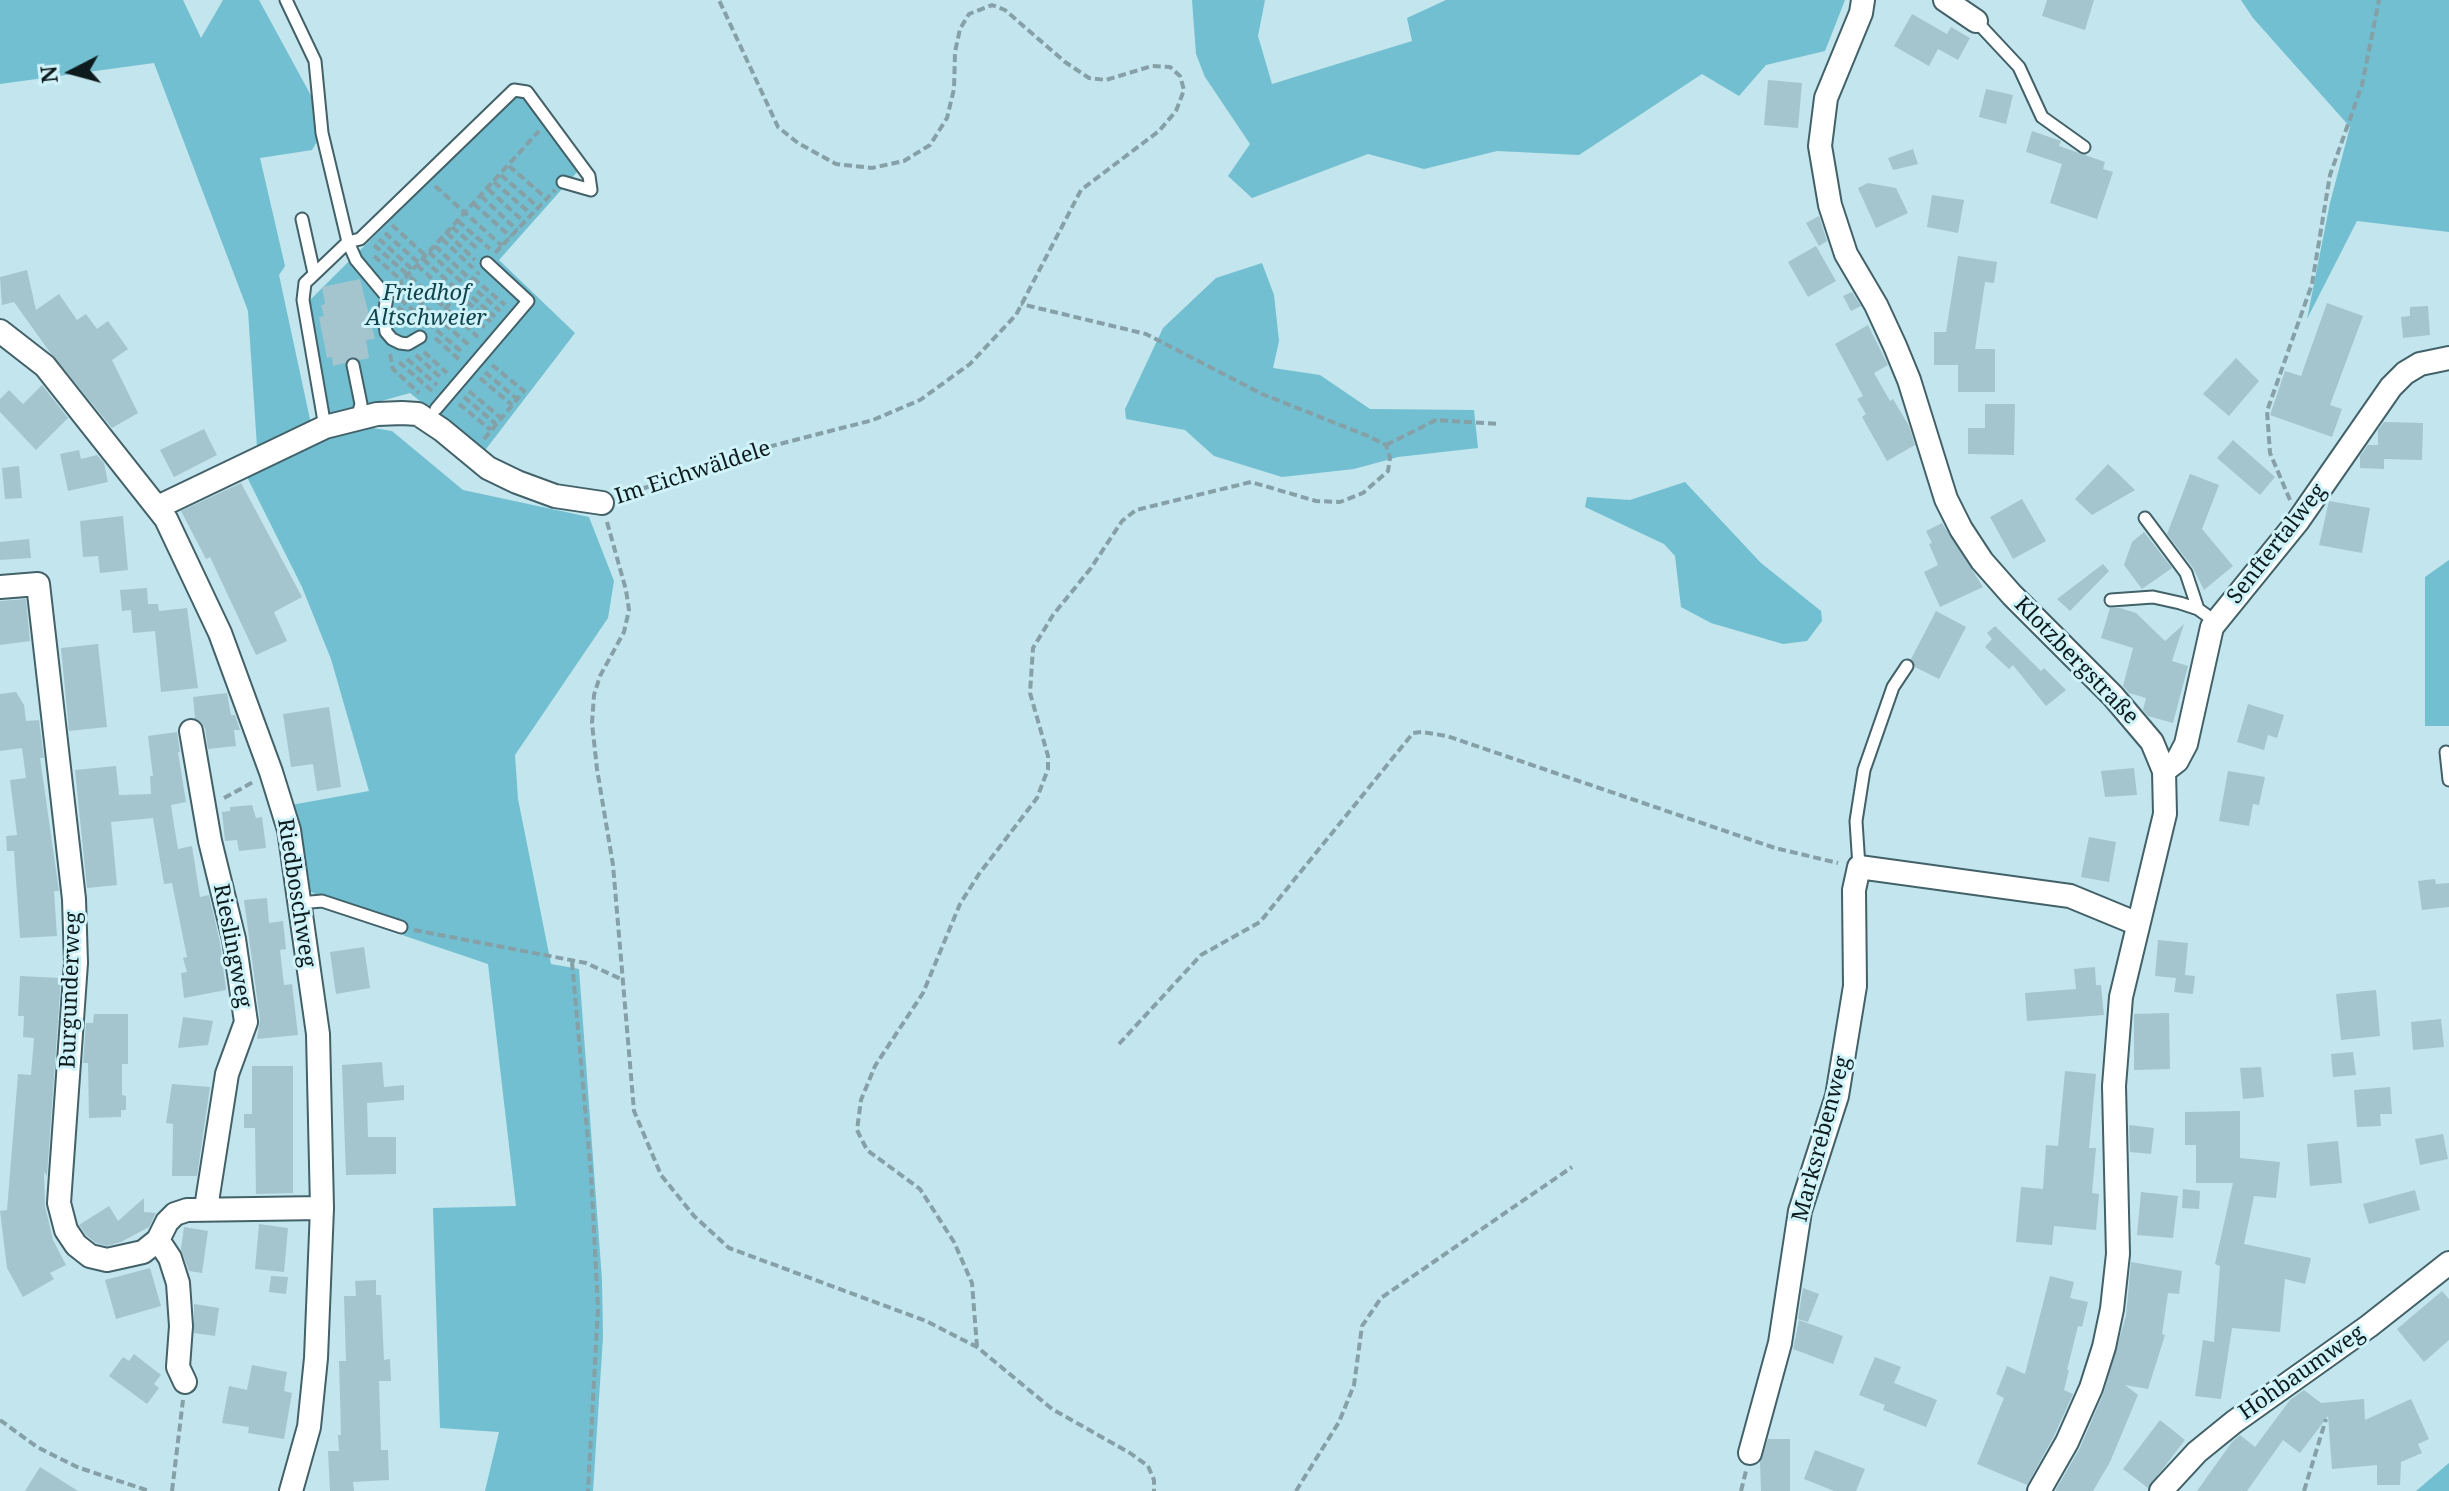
<!DOCTYPE html>
<meta charset="utf-8">
<style>
body{margin:0}
#map{position:relative;width:2449px;height:1491px;overflow:hidden;background:#c3e5ed;font-family:"Noto Serif",serif}
canvas{display:block}
.north{position:absolute;left:32px;top:32px;width:80px;height:80px;-webkit-text-stroke:6px #d0f3fa;paint-order:stroke;rotate:264deg;font-size:22px;font-weight:700;line-height:32px;text-align:center;color:#0e1b1d}
.north::after{content:'';display:block;margin:auto;width:28px;height:36px;background:#0e1b1d;clip-path:polygon(50% 0,100% 100%,50% 72%,0 100%)}
</style>
<div id="map">
<canvas width="2449" height="1491"></canvas>
<div class="north">N</div>
</div>
<script>
const ctx = document.querySelector('canvas').getContext('2d');
ctx.lineJoin = 'round';
function paint(path, color) { ctx.fillStyle = color; ctx.fill(path, 'evenodd'); }
const shape = rows => new Path2D(rows.map(r => 'M' + r).join(''));
function stroke(path, color, width, dash) { ctx.strokeStyle = color; ctx.lineWidth = width; ctx.lineCap = dash ? 'butt' : 'round'; ctx.setLineDash(dash || []); ctx.stroke(path); }
function write(font, color, halo, rows, align = 'center') {
  ctx.font = font + ' "Noto Serif",serif'; ctx.lineWidth = 6; ctx.setLineDash([]); ctx.textBaseline = 'middle'; ctx.strokeStyle = halo; ctx.fillStyle = color; for (const [text, x, y, turn = 0] of rows) {
    ctx.save(); ctx.translate(x, y); ctx.rotate((+turn || 0) * Math.PI / 180); ctx.textAlign = isNaN(turn) ? turn : align; if (halo) ctx.strokeText(text, 0, 0); ctx.fillText(text, 0, 0); ctx.restore();
  }
}
paint(shape([
 [0,0,183,0,201,38,223,0,259,0,327,125,312,150,260,158,285,266,279,275,311,424,257,447,248,311,154,63,0,84],
 [1192,0,1265,0,1258,36,1272,84,1412,41,1407,18,1446,0,1845,0,1825,51,1766,65,1739,96,1702,74,1579,155,1497,151,1424,169,1368,154,1252,198,1228,176,1250,144,1205,77,1196,54],
 [2241,0,2449,0,2449,232,2357,221,2307,319,2330,203,2350,127,2253,18],
 [515,96,526,99,578,171,499,260,575,333,483,453,410,393,327,416,310,300],
 [1262,263,1274,295,1279,341,1273,368,1320,375,1370,409,1474,410,1478,448,1398,457,1354,469,1282,477,1214,456,1185,430,1126,419,1125,409,1163,328,1216,278],
 [367,427,392,431,463,490,589,517,614,581,608,618,515,755,518,799,551,964,579,969,602,1280,603,1337,593,1491,485,1491,499,1432,440,1428,433,1208,516,1206,488,964,405,936,309,891,291,805,369,791,331,659,302,587,245,473,336,433],
 [1685,482,1761,563,1821,611,1822,621,1807,641,1783,644,1711,623,1681,607,1675,556,1664,544,1585,507,1587,497,1630,500],
 [2449,560,2449,726,2425,726,2425,577],
 [2449,1463,2449,1491,2416,1491]
]), '#71bfd0');
paint(shape([
 [2047,0,2094,0,2085,30,2042,16],
 [1912,14,1947,34,1951,27,1970,38,1958,60,1938,49,1929,66,1894,46],
 [1768,80,1802,83,1798,128,1764,125],
 [1986,89,2013,95,2006,124,1979,117],
 [2032,131,2061,141,2059,146,2105,162,2103,169,2113,172,2097,219,2050,203,2062,164,2026,152],
 [1913,149,1918,164,1893,170,1888,158],
 [1868,183,1896,188,1908,213,1876,228,1858,188],
 [1932,195,1964,200,1958,233,1927,227],
 [1819,216,1827,241,1819,246,1806,223],
 [1816,246,1836,281,1808,297,1788,262],
 [1958,256,1997,262,1994,283,1985,282,1975,349,1995,349,1995,392,1958,392,1958,365,1934,365,1934,332,1946,332],
 [27,270,36,310,59,294,77,320,86,314,97,329,108,321,128,349,112,360,138,413,112,428,49,351,14,302,2,305,0,277],
 [360,279,375,339,366,340,369,358,360,360,351,357,345,363,333,366,332,357,327,358,319,317,324,316,321,305,325,304,322,287],
 [1852,292,1861,306,1851,311,1843,296],
 [2327,303,2363,316,2330,405,2342,409,2332,437,2270,415,2285,371,2301,376],
 [2428,306,2430,335,2403,338,2401,317,2410,316,2410,307],
 [1868,325,1888,365,1874,373,1890,401,1893,399,1909,426,1915,445,1887,461,1862,417,1866,414,1857,399,1863,396,1835,344],
 [2236,358,2259,381,2229,416,2203,394],
 [42,385,68,418,36,450,0,412,0,399,9,390,23,404],
 [1985,404,2015,404,2014,455,1968,454,1968,428,1985,428],
 [2384,422,2423,423,2422,460,2384,459,2384,469,2360,468,2360,456,2368,445,2378,445,2378,430],
 [204,429,217,455,174,477,160,450],
 [2233,440,2275,477,2260,495,2217,458],
 [79,450,81,459,97,455,104,463,108,482,68,491,60,454],
 [2108,464,2135,490,2092,515,2075,499],
 [19,466,22,498,5,499,2,468],
 [2190,474,2219,485,2202,529,2233,566,2204,590,2193,568,2167,534],
 [241,483,302,597,274,612,287,641,256,655,210,557,206,559,181,511],
 [2022,499,2046,541,2013,559,1990,517],
 [2329,501,2370,508,2362,553,2319,545],
 [123,516,128,570,100,573,98,556,83,557,80,521],
 [1942,523,1983,587,1940,607,1924,572,1938,565,1929,544,1932,543,1926,531],
 [2144,532,2172,568,2142,589,2124,565,2132,542],
 [29,539,31,558,0,560,0,542],
 [2103,564,2109,571,2070,611,2057,599],
 [147,588,148,604,158,604,159,611,187,608,198,688,161,692,155,631,133,633,131,610,122,611,120,590],
 [26,599,30,641,0,645,0,601],
 [2110,608,2120,608,2136,613,2165,641,2184,624,2172,661,2188,666,2173,723,2148,716,2143,710,2146,698,2129,693,2123,686,2133,648,2101,638],
 [1936,611,1966,627,1939,679,1915,667,1911,659],
 [1995,626,2041,671,2044,668,2066,690,2046,706,2013,665,2009,669,1985,647,1992,639,1987,633],
 [98,644,107,727,69,731,61,648],
 [16,692,24,705,26,721,39,720,44,758,40,758,59,891,54,891,57,936,20,938,14,851,7,851,6,836,17,835,10,780,26,778,22,748,0,751,0,694],
 [227,693,231,715,235,715,240,730,234,730,236,746,208,749,205,728,195,718,193,697],
 [2248,704,2284,715,2277,738,2268,735,2264,750,2237,742],
 [329,707,341,787,317,791,313,764,291,767,283,714],
 [177,732,180,752,178,752,186,802,171,805,174,825,178,849,192,846,200,897,209,895,220,942,226,990,184,998,181,973,187,972,183,958,187,957,172,883,164,884,153,818,111,822,117,885,87,888,75,770,116,766,119,795,151,794,150,776,153,776,148,736],
 [2134,768,2137,795,2105,797,2101,771],
 [2228,771,2265,777,2259,805,2253,804,2249,826,2219,821],
 [252,805,256,818,262,817,266,848,239,851,237,840,225,841,222,812,230,811,230,807],
 [2089,837,2116,842,2109,882,2081,877],
 [2435,879,2436,884,2449,883,2449,907,2422,910,2418,881],
 [267,898,269,923,283,921,286,949,280,950,284,985,292,984,298,1035,257,1039,260,1020,244,900],
 [2158,940,2188,943,2185,975,2195,976,2193,994,2174,992,2176,978,2155,976],
 [364,947,370,988,336,994,330,952],
 [2095,967,2096,985,2101,985,2104,1015,2027,1021,2025,993,2076,989,2074,969],
 [20,976,61,978,47,1176,44,1172,45,1206,53,1240,66,1265,50,1273,54,1279,23,1297,7,1268,0,1211,7,1210,18,1074,31,1075,34,1038,23,1037,24,1016,18,1016],
 [2376,990,2380,1036,2341,1040,2336,994],
 [2169,1013,2170,1069,2134,1070,2134,1014],
 [94,1014,128,1014,128,1064,122,1064,122,1095,126,1096,126,1110,121,1110,121,1117,89,1118,88,1063,83,1063,86,1023,93,1023],
 [183,1017,213,1021,208,1045,178,1048],
 [2441,1019,2444,1047,2413,1050,2411,1022],
 [2353,1052,2356,1075,2333,1077,2331,1054],
 [382,1062,384,1087,404,1085,404,1100,367,1103,368,1137,396,1137,396,1174,346,1175,342,1065],
 [252,1066,293,1066,293,1193,256,1194,255,1128,244,1128,244,1114,252,1114],
 [2261,1067,2264,1097,2243,1099,2240,1068],
 [2065,1071,2096,1074,2089,1148,2096,1148,2092,1193,2099,1194,2096,1230,2054,1226,2052,1245,2016,1242,2021,1187,2043,1189,2046,1145,2058,1146],
 [172,1084,210,1087,197,1176,172,1176,173,1124,166,1123],
 [2390,1087,2392,1114,2380,1114,2381,1126,2357,1127,2354,1090],
 [2240,1111,2240,1158,2280,1162,2276,1198,2254,1196,2244,1244,2311,1258,2305,1284,2285,1279,2280,1332,2232,1328,2221,1399,2195,1396,2203,1340,2214,1342,2220,1266,2215,1264,2233,1183,2196,1183,2196,1145,2185,1145,2185,1112],
 [2129,1125,2154,1128,2151,1154,2130,1152],
 [2443,1134,2448,1159,2420,1165,2415,1139],
 [2338,1141,2342,1183,2310,1186,2307,1144],
 [2183,1189,2200,1191,2199,1209,2182,1208],
 [2415,1190,2420,1210,2369,1224,2363,1204],
 [2141,1192,2178,1196,2173,1238,2137,1235],
 [144,1198,144,1212,156,1213,149,1227,121,1242,107,1246,96,1243,86,1235,79,1225,109,1206,118,1221],
 [259,1224,288,1228,284,1272,255,1269],
 [184,1227,208,1231,202,1273,189,1271,181,1249],
 [2131,1262,2182,1271,2179,1294,2168,1293,2162,1334,2165,1335,2148,1389,2125,1385,2138,1395,2110,1462,2093,1491,2055,1491,2080,1448,2104,1392,2126,1316],
 [150,1268,161,1306,116,1319,105,1280],
 [271,1276,288,1277,286,1294,269,1292],
 [2050,1276,2074,1282,2070,1298,2088,1302,2082,1327,2078,1326,2067,1370,2069,1370,2064,1390,2073,1394,2054,1436,2027,1485,1977,1464,2004,1398,1996,1394,2007,1366,2025,1374],
 [376,1280,376,1295,381,1295,384,1360,390,1359,391,1381,379,1381,381,1450,388,1450,389,1480,353,1482,354,1491,330,1491,328,1451,339,1451,338,1435,341,1435,339,1361,346,1361,344,1296,356,1296,355,1281],
 [1803,1288,1819,1294,1808,1322,1798,1319],
 [2442,1291,2449,1299,2449,1340,2424,1362,2397,1329],
 [194,1304,219,1308,215,1336,194,1333],
 [1799,1320,1843,1336,1833,1364,1793,1349],
 [134,1354,161,1375,154,1384,159,1388,147,1404,109,1376,123,1357,129,1361],
 [1875,1357,1901,1367,1894,1383,1937,1400,1926,1427,1883,1410,1885,1405,1859,1395],
 [252,1365,287,1372,284,1391,292,1393,284,1439,248,1433,249,1427,222,1423,229,1386,247,1390],
 [2304,1390,2321,1403,2364,1399,2365,1420,2411,1399,2429,1439,2418,1444,2422,1453,2401,1462,2400,1485,2377,1485,2377,1465,2332,1469,2328,1416,2300,1453,2283,1440,2247,1491,2197,1491,2232,1442,2240,1435,2255,1447,2290,1400],
 [2160,1420,2185,1440,2148,1488,2123,1469],
 [1768,1439,1790,1439,1790,1491,1761,1491,1760,1462],
 [1815,1450,1865,1469,1856,1491,1834,1491,1804,1479],
 [40,1467,78,1491,25,1491]
]), '#a4c5cd');
const service = shape([
 [286,0,315,61,322,133,348,242,305,283,303,300,325,427],
 [1976,21,2019,67,2042,117,2084,147],
 [302,219,314,273],
 [420,337,408,344,400,343,392,339,386,332,384,315,387,297,356,260,348,242,360,239,514,90,527,92,589,176,591,190,563,182],
 [353,365,361,404,357,419],
 [436,409,528,301,487,263],
 [2145,518,2186,573,2198,609],
 [2111,600,2153,597,2180,603,2198,609,2216,622],
 [2446,752,2449,780],
 [1859,867,1856,821,1864,770,1893,687,1907,666],
 [299,903,322,901,401,927]
]);
const minor = shape([
 [1863,0,1861,13,1826,98,1820,146,1830,205,1846,254,1876,305,1895,346,1909,380,1946,499,1961,529,1982,561,2012,595,2113,696,2152,742,2164,771,2165,814,2121,997,2114,1086,2118,1254,2112,1309,2104,1347,2091,1388,2067,1442,2039,1491],
 [1945,0,1976,21],
 [0,331,45,366,166,519,220,633,271,772,289,830,318,1034,322,1208,316,1358,309,1427,291,1491],
 [158,507,325,427,377,414,402,413,418,414,442,430,488,468,517,482,555,496,602,503],
 [0,587,38,584,74,899,76,963,59,1203,66,1230,76,1245,90,1256,107,1260,143,1252,158,1240,167,1222,175,1214,187,1210,322,1208],
 [191,731,210,841,234,939,246,1022,227,1074,206,1208],
 [2164,771,2177,761,2186,744,2212,627,2298,521,2391,387,2405,373,2420,364,2449,358],
 [158,1240,170,1258,178,1283,181,1326,178,1367,185,1382],
 [1750,1453,1780,1343,1800,1211,1837,1096,1855,986,1854,890,1859,867,2070,896,2138,924],
 [2161,1491,2197,1452,2234,1422,2369,1326,2449,1263]
]);
stroke(service, '#426168', 15);
stroke(minor, '#426168', 26);
stroke(shape([
 [509,166,546,198],
 [501,175,538,207],
 [494,182,531,214],
 [435,186,502,246],
 [488,189,524,222],
 [481,196,517,230],
 [474,204,511,237],
 [458,221,490,249],
 [392,225,426,256],
 [452,227,479,250],
 [385,233,419,263],
 [447,233,475,260],
 [379,239,413,270],
 [442,239,473,268],
 [374,245,478,337],
 [435,246,471,280],
 [429,252,466,286],
 [495,253,555,190],
 [374,256,402,281],
 [423,259,460,292],
 [417,265,485,328],
 [473,278,505,305],
 [468,283,500,311],
 [399,284,470,346],
 [397,287,539,131],
 [463,289,495,317],
 [458,294,491,322],
 [400,299,463,353],
 [398,307,419,324],
 [428,327,479,272],
 [435,338,461,361],
 [424,352,447,373],
 [390,354,393,369,419,393],
 [416,355,442,379],
 [407,359,437,385],
 [399,362,432,391],
 [485,372,517,399],
 [480,378,512,405],
 [469,391,501,418],
 [464,397,496,424],
 [459,404,491,430],
 [484,439,524,391,492,365],
 [1386,445,1436,420,1498,424],
 [621,496,756,450,873,420,920,400,970,364,1016,315,1081,190,1159,131,1176,111,1184,90,1180,76,1170,67,1152,66,1106,80,1089,78,1065,62,1005,10,992,5,969,14,960,29,955,52,954,89,947,118,930,145,904,161,872,168,836,164,798,143,778,127,719,0],
 [2290,500,2270,453,2267,411,2312,284,2330,175,2362,85,2379,0],
 [607,522,626,590,629,610,624,632,600,676,594,695,592,723,597,769,613,865,634,1111,661,1175,694,1216,729,1248,926,1321,977,1347,1052,1409,1130,1453,1148,1466,1154,1480,1154,1491],
 [224,798,255,781],
 [414,930,586,963,621,979],
 [572,962,591,1174,598,1308,588,1491],
 [1119,1044,1201,955,1260,922,1413,733,1422,732,1447,736,1775,848,1838,863],
 [977,1347,972,1283,954,1242,920,1189,867,1150,857,1130,861,1100,875,1066,923,993,960,904,979,874,1037,798,1048,769,1048,756,1030,693,1033,648,1053,615,1091,568,1122,521,1136,510,1251,482,1316,501,1340,502,1363,493,1388,471,1390,458,1386,445,1368,436,1262,394,1146,334,1021,304],
 [0,1420,37,1447,77,1467,149,1491],
 [172,1491,183,1400],
 [1296,1491,1339,1422,1354,1385,1362,1326,1381,1298,1572,1167],
 [1741,1491,1746,1471],
 [2304,1491,2326,1419]
]), '#85a0a6', 4, [8, 4]);
stroke(service, '#fff', 11);
stroke(minor, '#fff', 22);
write('italic 22px', '#10434c', '#d0f3fa', [
 ["Friedhof",426,294],
 ["Altschweier",426,319]
]);
write('22px', '#0e1b1d', '#d0f3fa', [
 ["Im Eichwäldele",693,473,-18],
 ["Senftertalweg",2277,544,-52],
 ["Klotzbergstraße",2076,661,46],
 ["Riedboschweg",296,893,81],
 ["Rieslingweg",232,946,79],
 ["Burgunderweg",71,990,-88],
 ["Marksrebenweg",1822,1139,-75],
 ["Hohbaumweg",2302,1373,-35]
]);
</script>
